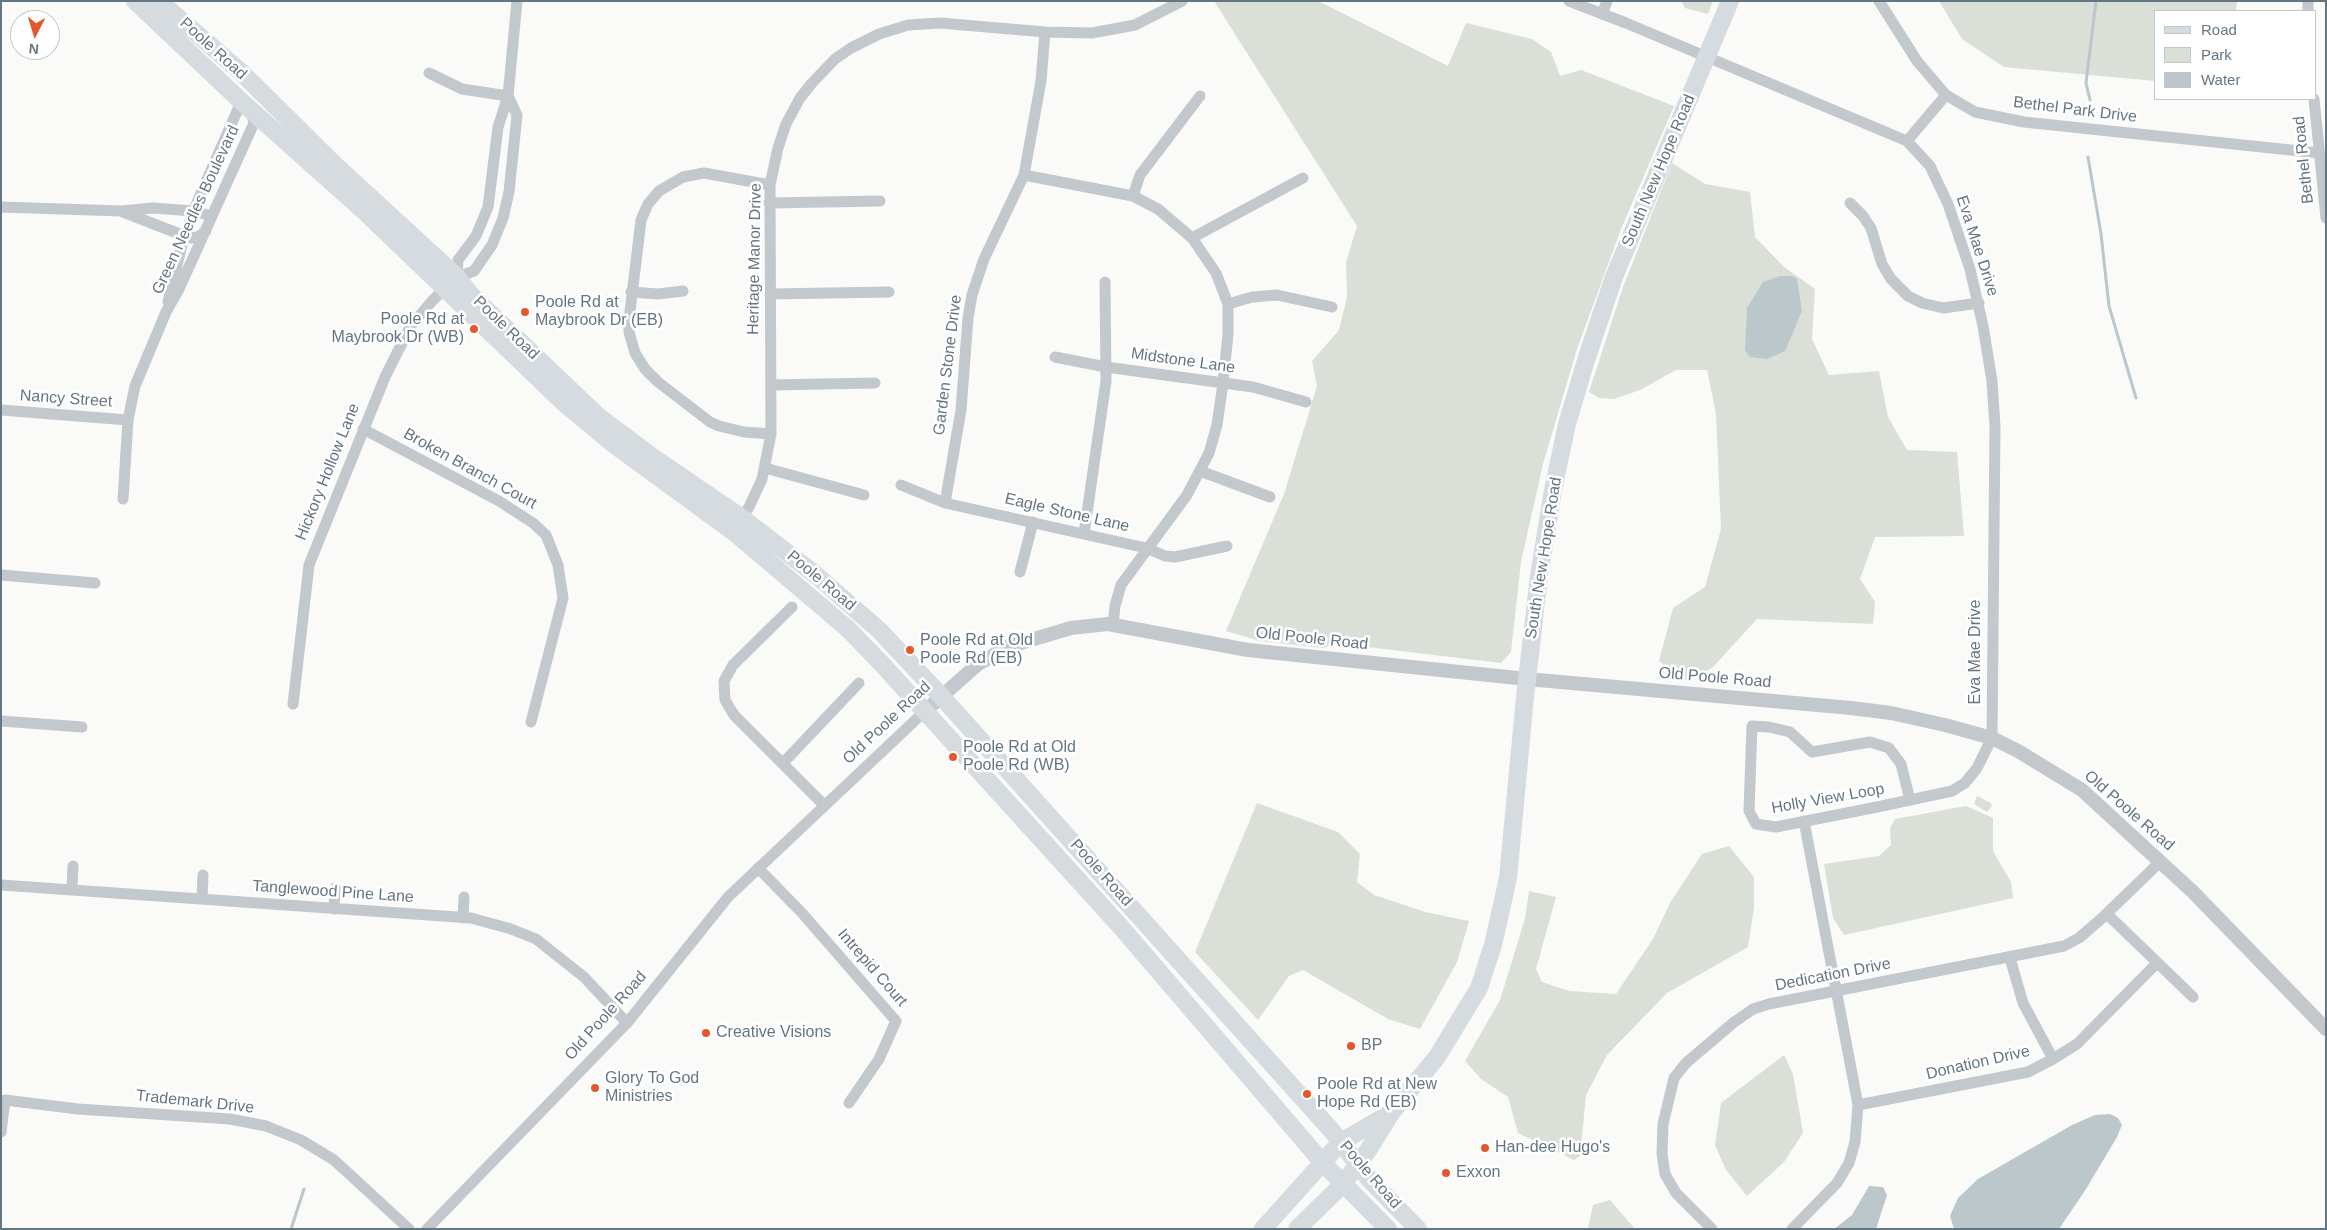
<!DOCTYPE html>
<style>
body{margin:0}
#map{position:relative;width:2327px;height:1230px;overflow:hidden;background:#fafaf8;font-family:Arial,sans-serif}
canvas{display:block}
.frame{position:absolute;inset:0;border:2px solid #657683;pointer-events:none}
.legend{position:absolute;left:2154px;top:10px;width:162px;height:90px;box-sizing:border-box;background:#fff;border:1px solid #c1c8cd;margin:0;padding:6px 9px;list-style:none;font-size:15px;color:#657683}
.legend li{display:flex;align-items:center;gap:10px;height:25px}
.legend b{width:25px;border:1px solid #c1c8cd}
.north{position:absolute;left:10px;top:10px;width:50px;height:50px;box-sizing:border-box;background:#fff;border:1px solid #c1c8cd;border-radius:50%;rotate:185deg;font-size:14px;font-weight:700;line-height:20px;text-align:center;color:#657683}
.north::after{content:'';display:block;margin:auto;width:18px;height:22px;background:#e4572e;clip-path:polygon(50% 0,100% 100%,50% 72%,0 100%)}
</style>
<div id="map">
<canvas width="2327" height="1230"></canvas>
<div class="frame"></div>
<ul class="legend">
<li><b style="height:6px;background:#d6dbdf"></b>Road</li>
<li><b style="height:14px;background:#dadfd7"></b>Park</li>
<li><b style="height:14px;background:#bbc7cb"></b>Water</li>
</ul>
<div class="north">N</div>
</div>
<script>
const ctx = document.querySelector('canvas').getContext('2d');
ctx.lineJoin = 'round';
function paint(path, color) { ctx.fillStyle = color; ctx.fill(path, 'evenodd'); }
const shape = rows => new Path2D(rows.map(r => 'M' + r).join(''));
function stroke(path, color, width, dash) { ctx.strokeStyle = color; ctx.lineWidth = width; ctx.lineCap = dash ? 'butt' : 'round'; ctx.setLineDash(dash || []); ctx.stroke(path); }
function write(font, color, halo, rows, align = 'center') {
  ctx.font = font + ' Arial,sans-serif'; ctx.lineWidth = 5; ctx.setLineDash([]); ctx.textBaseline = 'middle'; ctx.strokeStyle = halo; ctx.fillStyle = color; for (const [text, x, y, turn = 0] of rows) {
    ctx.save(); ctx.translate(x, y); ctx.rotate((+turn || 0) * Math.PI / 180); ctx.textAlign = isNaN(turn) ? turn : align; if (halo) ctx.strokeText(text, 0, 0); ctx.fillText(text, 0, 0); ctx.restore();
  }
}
paint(shape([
 [1214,1,1318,1,1448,66,1466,23,1532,39,1551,52,1560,76,1581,70,1674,106,1621,229,1577,349,1543,464,1521,562,1511,652,1501,663,1334,643,1324,648,1260,641,1226,631,1284,494,1317,386,1312,361,1339,330,1347,297,1346,262,1357,226],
 [1681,1,1713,1,1708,14,1685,8],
 [1939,1,2237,1,2236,11,2156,11,2156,81,2004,67,1962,39],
 [1672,163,1705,184,1750,192,1755,237,1784,267,1815,289,1812,339,1829,375,1879,371,1888,417,1907,450,1957,452,1964,536,1875,537,1860,579,1875,602,1873,624,1757,619,1713,667,1688,682,1659,661,1673,608,1705,587,1721,529,1716,414,1707,370,1676,370,1640,390,1614,399,1599,398,1589,392,1623,287],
 [1977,796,1991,803,1992,806,1987,812,1974,804],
 [1257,803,1338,832,1360,854,1357,882,1374,895,1425,912,1469,921,1457,962,1420,1029,1388,1019,1303,970,1289,976,1258,1020,1195,952],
 [1966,806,1993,818,1993,851,2011,882,2013,898,1844,935,1833,918,1824,864,1879,856,1891,845,1890,828,1895,819],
 [1729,846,1754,877,1754,908,1748,947,1667,993,1607,1055,1586,1095,1580,1156,1574,1160,1518,1133,1508,1097,1481,1079,1465,1061,1500,1000,1525,919,1529,891,1556,897,1536,969,1542,982,1569,991,1616,994,1653,939,1670,903,1702,854],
 [1784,1055,1793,1074,1803,1133,1784,1162,1747,1196,1726,1170,1715,1145,1721,1103],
 [1610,1200,1635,1229,1588,1229,1593,1205]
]), '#dadfd7');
paint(shape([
 [1780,276,1792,276,1797,279,1802,311,1785,351,1767,359,1750,357,1745,350,1747,308,1763,282],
 [2110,1114,2118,1118,2122,1125,2117,1137,2086,1189,2059,1229,1954,1229,1950,1216,1958,1198,1978,1179,2072,1125,2095,1115],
 [1869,1186,1883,1187,1887,1195,1876,1229,1834,1229,1852,1215]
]), '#bbc7cb');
stroke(shape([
 [2090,100,2086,83,2096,1],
 [2088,157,2101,234,2109,306,2136,398],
 [291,1229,304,1189]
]), '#bbc7cb', 3);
stroke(shape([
 [1569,1,1626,23,1907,141,1930,166,1948,204,1970,269,1983,326,1992,381,1995,427,1992,738,1977,768,1965,783,1952,791,1910,800,1877,807,1776,827,1756,824,1749,811,1752,726,1769,727,1790,732,1812,752,1870,742,1889,748,1901,764,1910,800],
 [1879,1,1917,61,1946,95,1975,112,2024,122,2319,153],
 [2308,1,2308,11],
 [1602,14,1607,1],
 [429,73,462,89,508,96],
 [2314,99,2326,218],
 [1907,141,1946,95],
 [1024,175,1133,196,1158,209,1192,238,1216,273,1228,304,1228,334,1223,383,1217,425,1209,453,1187,495,1121,585,1115,606,1113,625],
 [770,185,704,173,683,177,659,191,648,204,641,220,629,320,629,332,635,353,645,369,658,382,710,422,719,426,744,432,771,434],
 [1133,196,1140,175,1200,96],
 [769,203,880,201],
 [1850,203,1863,216,1871,228,1882,264,1891,279,1908,296,1922,303,1943,308,1979,303],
 [1,207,122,211,153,208,193,211,212,216],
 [123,212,190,238,198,237,206,231],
 [1192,238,1303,178],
 [457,277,458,260,476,236,488,207,498,127,508,96,517,1],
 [631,292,658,294,683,291],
 [770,294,889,292],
 [168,302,184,237,198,200,238,109,250,109],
 [1228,304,1252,297,1277,295,1332,307],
 [1055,357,1106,367,1253,387,1306,402],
 [771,385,875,383],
 [1,410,128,420],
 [363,429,499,501,533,523,546,535,558,565,563,598,531,722],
 [765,468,864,495],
 [1200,471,1270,497],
 [901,485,945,503,1146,548,1165,556,1175,557,1227,546],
 [123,499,128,420,135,386,166,312,179,289,254,123,251,111],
 [945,503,961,410,968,318,972,295,984,259,1024,175,1041,81,1045,32],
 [739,522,749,507,762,479,771,434,770,185,778,148,786,124,800,98,812,83,835,59,851,48,879,34,908,25,940,23,1045,32,1092,33,1135,25,1182,1],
 [1084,534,1106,381,1105,282],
 [1020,572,1033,522],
 [1,575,95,583],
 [792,607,733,665,724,681,725,700,734,715,824,805],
 [293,704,309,565,385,377,410,327,432,301,457,277,474,271,492,245,503,218,509,192,517,115,508,96],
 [1,721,82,727],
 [783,763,859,683],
 [758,868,802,913,896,1021,879,1059,849,1103],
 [1,885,471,918,511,929,536,939,584,977,627,1023],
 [72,890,73,866],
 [202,899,203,875],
 [334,909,335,888],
 [2107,914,2193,997],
 [463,918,464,897],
 [2010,958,2023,1003,2053,1059],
 [1858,1105,2028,1072,2053,1059,2077,1044,2157,963],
 [1,1132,5,1100,78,1109,230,1119,266,1126,301,1140,334,1160,409,1229],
 [427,1229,627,1023,728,897,925,711],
 [1712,1229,1676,1193,1665,1174,1662,1154,1663,1124,1674,1078,1686,1063,1733,1023,1753,1009,1769,1004,2064,946,2079,938,2101,919,2160,862],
 [1792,1229,1837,1183,1849,1163,1855,1142,1858,1105,1804,821]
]), '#c3c8cc', 11);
stroke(shape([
 [925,711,977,665,1007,647,1071,628,1108,624,1248,650,1527,679,1851,708,1891,713,1945,725,1992,738,2018,751,2082,790,2193,892,2326,1029]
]), '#c3c8cc', 14);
stroke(shape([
 [135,1,243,103,364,211,564,403,616,446,735,533,848,629,881,663,1120,926,1323,1163,1388,1229],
 [159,1,241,72,335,165,457,277,471,295,510,332,599,417,654,458,742,518,816,575,880,631,941,696,1333,1132,1369,1179,1418,1229],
 [1263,1229,1341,1142,1389,1114],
 [1297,1229,1344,1183,1369,1149,1391,1113,1437,1057,1479,988,1493,945,1508,878,1525,697,1539,576,1553,490,1567,424,1587,357,1614,277,1730,1]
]), '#d6dbdf', 18);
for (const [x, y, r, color] of [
 [525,312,5,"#e4572e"],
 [474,329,5,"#e4572e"],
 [910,650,5,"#e4572e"],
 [953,757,5,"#e4572e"],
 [706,1033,5,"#e4572e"],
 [1351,1046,5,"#e4572e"],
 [595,1088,5,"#e4572e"],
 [1307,1094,5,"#e4572e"],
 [1485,1148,5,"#e4572e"],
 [1446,1173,5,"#e4572e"]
]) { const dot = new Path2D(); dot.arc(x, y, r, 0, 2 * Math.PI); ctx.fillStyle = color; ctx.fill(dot); stroke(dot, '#fff', 2); }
write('16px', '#657683', '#fff', [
 ["Poole Road",213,49,42],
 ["Bethel Park Drive",2075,110,7],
 ["Bethel Road",2304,160,-96],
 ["South New Hope Road",1659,171,-67],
 ["Green Needles Boulevard",196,210,-65],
 ["Eva Mae Drive",1977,246,72],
 ["Heritage Manor Drive",755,259,-89],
 ["Poole Road",506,328,44],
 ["Midstone Lane",1183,361,8],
 ["Garden Stone Drive",948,365,-83],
 ["Nancy Street",66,399,4],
 ["Broken Branch Court",470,469,29],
 ["Hickory Hollow Lane",328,472,-68],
 ["Eagle Stone Lane",1067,513,13],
 ["South New Hope Road",1544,558,-81],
 ["Poole Road",821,581,40],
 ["Old Poole Road",1312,639,6],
 ["Eva Mae Drive",1976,652,-90],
 ["Old Poole Road",1715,678,5],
 ["Old Poole Road",887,723,-43],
 ["Holly View Loop",1828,799,-10],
 ["Old Poole Road",2129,811,41],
 ["Poole Road",1101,873,48],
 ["Tanglewood Pine Lane",333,892,4],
 ["Intrepid Court",872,968,49],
 ["Dedication Drive",1833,975,-11],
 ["Old Poole Road",606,1016,-48],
 ["Donation Drive",1978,1063,-13],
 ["Trademark Drive",195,1102,6],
 ["Poole Road",1370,1175,49]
]);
write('16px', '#657683', '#fff', [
 ["Poole Rd at",535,303],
 ["Maybrook Dr (EB)",535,321],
 ["Poole Rd at",464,320,"right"],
 ["Maybrook Dr (WB)",464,338,"right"],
 ["Poole Rd at Old",920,641],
 ["Poole Rd (EB)",920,659],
 ["Poole Rd at Old",963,748],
 ["Poole Rd (WB)",963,766],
 ["Creative Visions",716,1033],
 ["BP",1361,1046],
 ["Glory To God",605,1079],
 ["Ministries",605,1097],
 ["Poole Rd at New",1317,1085],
 ["Hope Rd (EB)",1317,1103],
 ["Han-dee Hugo's",1495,1148],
 ["Exxon",1456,1173]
], 'left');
</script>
